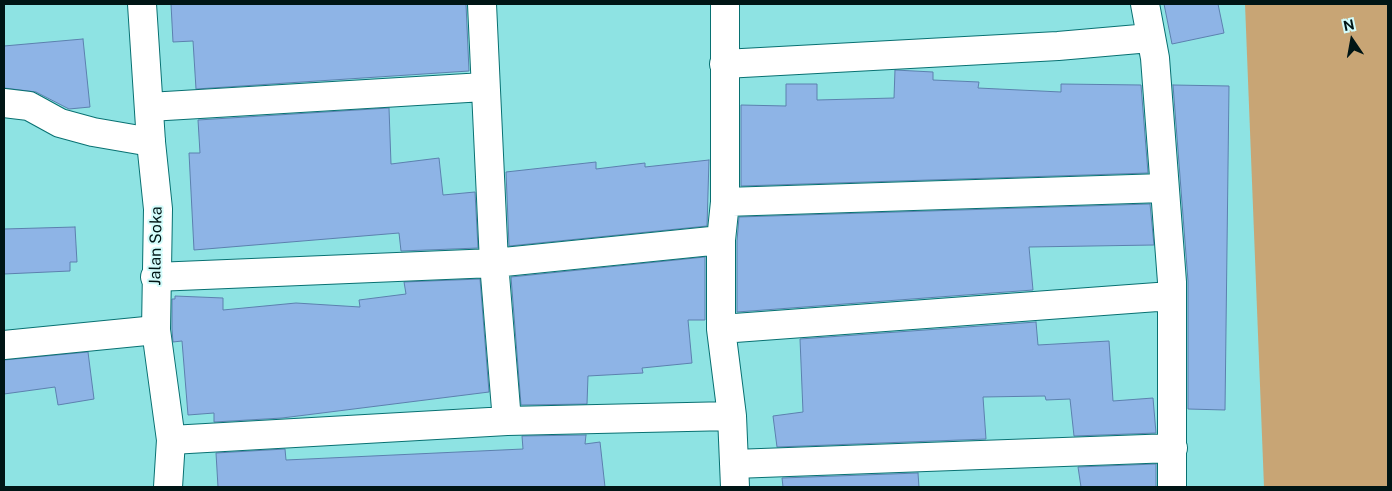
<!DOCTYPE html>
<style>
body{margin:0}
#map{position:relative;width:1392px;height:491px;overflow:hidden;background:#8ee3e3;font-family:"Public Sans",sans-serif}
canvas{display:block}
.frame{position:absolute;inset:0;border:5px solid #001515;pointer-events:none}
.north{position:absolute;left:1327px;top:15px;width:50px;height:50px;-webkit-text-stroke:4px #d3fcfb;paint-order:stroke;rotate:348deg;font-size:14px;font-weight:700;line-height:20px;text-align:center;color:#001515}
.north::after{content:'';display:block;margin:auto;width:18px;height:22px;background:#001515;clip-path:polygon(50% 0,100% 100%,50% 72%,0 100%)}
</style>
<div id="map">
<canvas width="1392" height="491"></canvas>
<div class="frame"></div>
<div class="north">N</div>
</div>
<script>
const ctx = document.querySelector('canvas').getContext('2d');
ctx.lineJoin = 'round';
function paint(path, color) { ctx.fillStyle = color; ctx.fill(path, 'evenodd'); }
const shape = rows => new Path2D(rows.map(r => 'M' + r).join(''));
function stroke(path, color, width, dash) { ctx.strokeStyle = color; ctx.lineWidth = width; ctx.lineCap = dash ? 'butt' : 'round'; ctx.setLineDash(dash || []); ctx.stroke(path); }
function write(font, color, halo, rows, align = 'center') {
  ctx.font = font + ' "Public Sans",sans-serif'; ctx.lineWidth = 4; ctx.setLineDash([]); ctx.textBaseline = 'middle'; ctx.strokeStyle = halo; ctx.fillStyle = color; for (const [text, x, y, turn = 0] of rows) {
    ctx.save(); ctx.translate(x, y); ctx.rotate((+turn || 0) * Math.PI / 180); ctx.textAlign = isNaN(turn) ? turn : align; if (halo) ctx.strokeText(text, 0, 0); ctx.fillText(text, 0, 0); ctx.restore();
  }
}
paint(shape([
 [1245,4,1388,4,1388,487,1264,487]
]), '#c8a575');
const building = shape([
 [171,4,466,4,469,71,196,89,193,41,173,42,171,4],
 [1164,4,1218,4,1224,33,1172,44,1164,4],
 [83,39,90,107,69,109,36,92,4,88,4,46,83,39],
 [895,70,933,72,933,80,979,82,978,88,1061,92,1061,84,1141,85,1148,173,741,186,741,105,786,106,786,84,817,84,817,100,894,98,895,70],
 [1173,85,1229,86,1225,410,1188,409,1188,281,1173,85],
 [389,108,391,164,439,158,443,195,475,192,478,248,401,251,399,233,194,250,189,153,200,153,198,120,389,108],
 [709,160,707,226,509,246,506,172,596,162,596,169,645,163,645,167,709,160],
 [1150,204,1154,245,1029,247,1033,290,737,312,737,241,739,217,1150,204],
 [75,227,77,262,70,262,70,271,4,274,4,229,75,227],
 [705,257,705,320,688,320,692,363,642,368,643,373,588,376,587,404,521,405,511,277,705,257],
 [480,279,489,392,282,418,214,422,214,413,188,415,182,341,173,342,172,329,172,299,175,299,175,296,223,298,223,310,296,303,360,307,359,300,406,294,404,282,480,279],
 [1036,322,1038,345,1109,341,1113,401,1153,398,1156,433,1074,436,1070,399,1046,400,1045,396,983,397,986,439,777,447,773,416,803,412,800,339,1036,322],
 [88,352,94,399,58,405,55,387,4,394,4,360,88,352],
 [586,435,585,444,600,442,605,487,218,487,216,453,285,449,286,460,523,449,522,436,586,435],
 [1156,464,1156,487,1081,487,1078,467,1156,464],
 [918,473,919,487,783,487,782,478,918,473]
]);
paint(building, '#8eb4e6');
stroke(building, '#5c80ae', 1);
const street = shape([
 [482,4,494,263,507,421],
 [725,4,725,202,721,240,721,329,732,416,735,487],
 [1145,4,1155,58,1172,282,1172,487],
 [724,64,1058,46,1150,38],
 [4,103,29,106,60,123,93,132,151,142],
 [149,107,484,87],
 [725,202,1164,188],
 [155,277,494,263,721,240],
 [721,329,1171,296],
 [4,345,156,330],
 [171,440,507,421,732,416],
 [734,464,1173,448]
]);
const secondary = shape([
 [142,4,151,142,158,209,156,330,171,440,168,487]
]);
stroke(street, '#087172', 30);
stroke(secondary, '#087172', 30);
stroke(street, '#fff', 28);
stroke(secondary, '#fff', 28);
write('16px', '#001515', '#d3fcfb', [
 ["Jalan Soka",156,246,-89]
]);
</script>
